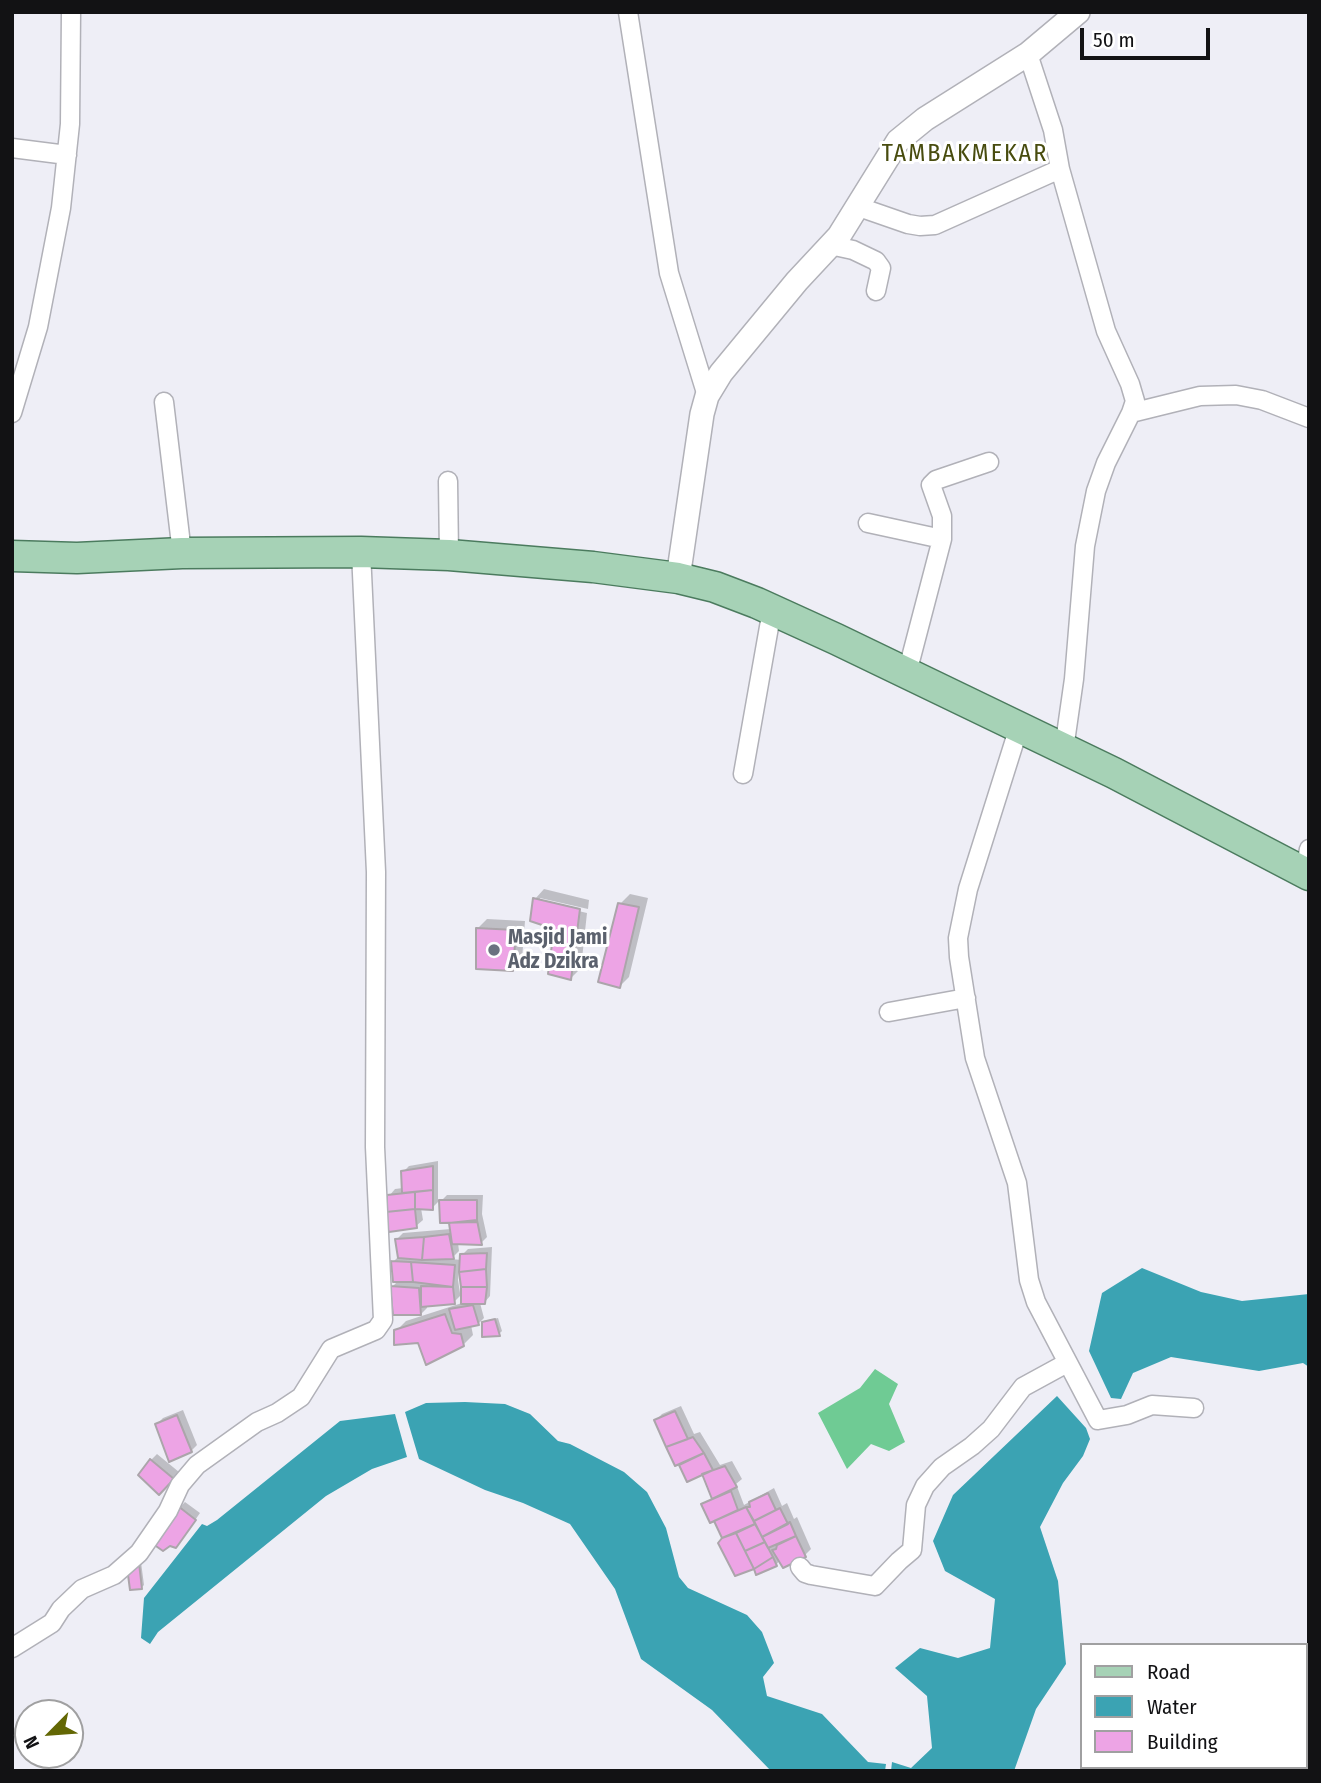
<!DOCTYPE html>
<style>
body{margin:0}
#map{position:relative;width:1321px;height:1783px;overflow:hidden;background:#eeeef6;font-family:"Fira Sans Condensed",sans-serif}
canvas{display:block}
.frame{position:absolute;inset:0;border:14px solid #121214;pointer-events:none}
.legend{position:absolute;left:1080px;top:1643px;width:228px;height:126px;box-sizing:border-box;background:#fff;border:2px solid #a0a0a1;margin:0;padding:9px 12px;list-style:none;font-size:21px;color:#121214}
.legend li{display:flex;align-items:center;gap:14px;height:35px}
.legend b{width:35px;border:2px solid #a0a0a1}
.north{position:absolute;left:14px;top:1699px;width:70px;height:70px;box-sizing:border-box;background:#fff;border:2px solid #a0a0a1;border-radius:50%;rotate:245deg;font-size:19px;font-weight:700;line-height:28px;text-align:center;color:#121214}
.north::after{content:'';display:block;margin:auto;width:24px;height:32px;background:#636704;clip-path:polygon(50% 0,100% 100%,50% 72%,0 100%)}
.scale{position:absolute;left:1080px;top:28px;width:130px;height:32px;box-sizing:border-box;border:4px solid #121214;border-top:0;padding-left:9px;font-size:21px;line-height:24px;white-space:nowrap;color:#121214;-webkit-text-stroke:5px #fff;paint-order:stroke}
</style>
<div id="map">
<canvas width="1321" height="1783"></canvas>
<div class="frame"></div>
<ul class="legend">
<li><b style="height:9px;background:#a6d2b6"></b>Road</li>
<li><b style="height:19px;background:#3ba3b3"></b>Water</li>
<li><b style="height:19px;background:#eda4e5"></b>Building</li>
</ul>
<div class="north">N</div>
<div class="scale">50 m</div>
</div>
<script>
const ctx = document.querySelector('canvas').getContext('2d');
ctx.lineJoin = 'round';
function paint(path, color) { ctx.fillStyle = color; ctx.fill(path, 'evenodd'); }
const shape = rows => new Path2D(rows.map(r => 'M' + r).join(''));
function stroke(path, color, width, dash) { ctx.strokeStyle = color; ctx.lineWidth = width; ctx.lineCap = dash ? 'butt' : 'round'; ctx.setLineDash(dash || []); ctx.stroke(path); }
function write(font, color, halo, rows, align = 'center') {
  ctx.font = font + ' "Fira Sans Condensed",sans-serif'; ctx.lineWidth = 6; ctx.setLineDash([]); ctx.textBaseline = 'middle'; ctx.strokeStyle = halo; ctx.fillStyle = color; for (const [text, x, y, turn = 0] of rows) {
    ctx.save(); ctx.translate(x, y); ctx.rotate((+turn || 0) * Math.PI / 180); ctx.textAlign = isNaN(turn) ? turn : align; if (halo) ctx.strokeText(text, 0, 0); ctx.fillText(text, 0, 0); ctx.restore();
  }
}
paint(shape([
 [875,1369,898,1384,889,1404,905,1442,889,1451,871,1444,847,1469,818,1413,860,1388]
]), '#6fcb94');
paint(shape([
 [1142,1268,1201,1292,1242,1301,1309,1294,1309,1367,1303,1363,1259,1371,1171,1357,1133,1373,1121,1399,1111,1398,1089,1351,1102,1293],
 [1057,1396,1086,1428,1090,1439,1083,1456,1063,1483,1040,1527,1058,1581,1066,1664,1036,1709,1014,1771,891,1771,892,1762,911,1768,932,1748,927,1696,895,1668,920,1648,958,1658,990,1648,995,1599,945,1571,933,1541,953,1495],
 [465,1402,505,1404,530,1414,558,1441,570,1444,624,1472,647,1492,666,1528,679,1577,688,1588,747,1615,762,1632,774,1663,763,1677,767,1696,822,1714,868,1762,886,1764,885,1771,771,1771,712,1710,641,1659,615,1589,570,1524,523,1503,485,1490,419,1459,405,1412,426,1403],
 [395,1414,407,1457,372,1469,326,1496,158,1632,150,1644,141,1638,144,1598,202,1524,207,1526,217,1520,340,1421]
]), '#3ba3b3');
paint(shape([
 [544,889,589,900,588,909,540,898,540,902,587,913,581,968,571,978,556,928,535,899],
 [630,894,648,898,629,977,620,986,620,904],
 [487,919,525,921,522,959,512,969,477,929],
 [438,1161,438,1202,432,1208,421,1208,423,1220,416,1226,389,1196,395,1189,403,1188,403,1172,409,1166],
 [447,1195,483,1195,482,1214,487,1237,481,1243,458,1243,459,1251,451,1259,462,1260,462,1255,468,1249,492,1247,490,1296,484,1303,480,1303,484,1318,478,1324,471,1325,473,1335,463,1345,419,1341,396,1331,406,1321,462,1303,462,1294,454,1302,427,1304,427,1308,421,1314,392,1287,399,1280,393,1262,399,1256,397,1239,403,1233,451,1229,441,1201],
 [459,1267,462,1292,460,1293,458,1280],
 [498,1318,502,1331,499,1334,484,1335,483,1321],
 [681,1406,694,1434,700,1432,720,1465,732,1461,742,1479,736,1484,744,1505,774,1488,782,1506,787,1503,794,1519,797,1517,811,1549,805,1555,780,1560,776,1565,755,1567,724,1539,715,1519,704,1504,713,1497,703,1472,688,1480,656,1420,662,1414],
 [183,1410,197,1445,191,1451,157,1424,163,1418],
 [157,1454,179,1472,159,1493,151,1460],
 [185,1502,200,1513,182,1539,179,1508],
 [141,1562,144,1585,141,1588,129,1568]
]), '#0003');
const building = shape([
 [533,898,580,909,571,980,548,974,554,929,530,921,533,898],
 [618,903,639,907,620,988,598,982,618,903],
 [476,928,516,930,513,971,476,969,476,928],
 [433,1166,433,1190,402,1193,401,1171,433,1166],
 [433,1190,433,1210,415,1209,415,1192,433,1190],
 [415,1192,415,1209,386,1212,387,1195,415,1192],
 [439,1200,477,1200,477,1222,440,1223,439,1200],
 [415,1209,417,1228,389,1232,383,1220,386,1212,415,1209],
 [477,1220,482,1245,452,1244,449,1223,477,1220],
 [449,1234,454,1259,422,1260,424,1237,449,1234],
 [424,1237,422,1260,398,1258,395,1239,424,1237],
 [487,1253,486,1269,459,1272,460,1254,487,1253],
 [391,1261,411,1262,413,1282,393,1282,391,1261],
 [411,1262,455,1265,453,1287,413,1282,411,1262],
 [486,1269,487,1287,461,1287,459,1272,486,1269],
 [390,1286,419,1288,421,1315,393,1315,390,1286],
 [421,1286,453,1287,455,1304,421,1307,421,1286],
 [461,1287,487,1287,485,1304,461,1304,461,1287],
 [473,1305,479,1325,455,1330,449,1309,473,1305],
 [445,1314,452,1333,461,1334,464,1346,426,1365,418,1343,394,1345,394,1330,445,1314],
 [495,1319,500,1336,482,1337,482,1322,495,1319],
 [675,1411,688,1439,666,1447,654,1420,675,1411],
 [177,1415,192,1452,169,1462,155,1424,177,1415],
 [693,1437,704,1453,675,1466,666,1447,693,1437],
 [704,1453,713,1470,687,1482,679,1465,704,1453],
 [150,1459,174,1479,159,1495,138,1475,150,1459],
 [725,1466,737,1487,712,1499,702,1474,725,1466],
 [731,1491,738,1510,710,1523,701,1504,731,1491],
 [768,1493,776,1510,754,1521,746,1507,750,1507,749,1502,768,1493],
 [178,1506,196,1520,176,1548,170,1546,163,1551,153,1544,178,1506],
 [746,1507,755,1524,722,1538,714,1521,746,1507],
 [780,1508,788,1524,762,1537,754,1521,780,1508],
 [790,1522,796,1536,768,1548,762,1537,790,1522],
 [755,1524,765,1542,745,1551,736,1533,755,1524],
 [736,1533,754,1569,735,1576,718,1543,722,1538,736,1533],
 [796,1536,806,1557,783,1568,772,1550,776,1549,777,1545,796,1536],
 [765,1542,773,1557,754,1569,745,1551,765,1542],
 [773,1557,777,1566,756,1575,754,1569,773,1557],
 [139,1563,142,1589,130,1590,127,1567,139,1563]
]);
paint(building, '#eda4e5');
stroke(building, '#aba5aa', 2);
const minor = shape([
 [628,12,669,273,707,396],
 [1028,54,1053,130,1060,169,1106,331,1130,384,1135,401,1131,413,1106,463,1096,491,1085,546,1074,679,1064,749],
 [12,148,67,155],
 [859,207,908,224,920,226,935,225,1060,169],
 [830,245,853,250,876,261,881,268,876,291],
 [164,402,182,553],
 [12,413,38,327,61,208,70,124,71,12],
 [1131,413,1200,396,1236,395,1262,400,1309,418],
 [448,481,449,555],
 [868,523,942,539],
 [907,673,942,539,942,516,931,485,936,480,989,462],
 [1019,727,968,889,958,938,959,957,975,1058,1017,1183,1029,1280,1036,1302,1098,1420,1127,1415,1152,1405,1194,1408],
 [743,774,772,610],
 [1305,872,1309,849],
 [889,1012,966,998],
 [800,1567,805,1573,811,1575,875,1586,899,1561,912,1550,916,1505,925,1486,942,1467,972,1446,991,1429,1023,1387,1067,1363],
 [12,1648,52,1623,61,1609,82,1589,114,1575,139,1553,168,1511,180,1485,197,1465,257,1422,277,1413,301,1397,331,1349,376,1330,383,1320,375,1147,376,872,361,552]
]);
const tertiary = shape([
 [678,578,702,414,707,396,721,373,797,281,839,236,898,141,925,119,1028,54,1078,12]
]);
const primary = shape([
 [12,556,77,558,182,553,361,552,449,555,593,567,678,578,715,587,757,603,836,639,1114,773,1309,875]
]);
stroke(minor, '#b1b1b8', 21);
stroke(tertiary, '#b1b1b8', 26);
stroke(primary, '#4b7b5e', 33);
stroke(minor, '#fff', 18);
stroke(tertiary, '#fff', 23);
stroke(primary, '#a6d2b6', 30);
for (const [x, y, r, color] of [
 [494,950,7,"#6b7280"]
]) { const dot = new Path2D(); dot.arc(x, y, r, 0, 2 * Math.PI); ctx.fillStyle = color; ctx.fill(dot); stroke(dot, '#fff', 2.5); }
write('bold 21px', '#5b616d', '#fff', [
 ["Masjid Jami",508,938],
 ["Adz Dzikra",508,962]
], 'left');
ctx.letterSpacing = '2px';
write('24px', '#484c0f', '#fff', [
 ["TAMBAKMEKAR",965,154]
]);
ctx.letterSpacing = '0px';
</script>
